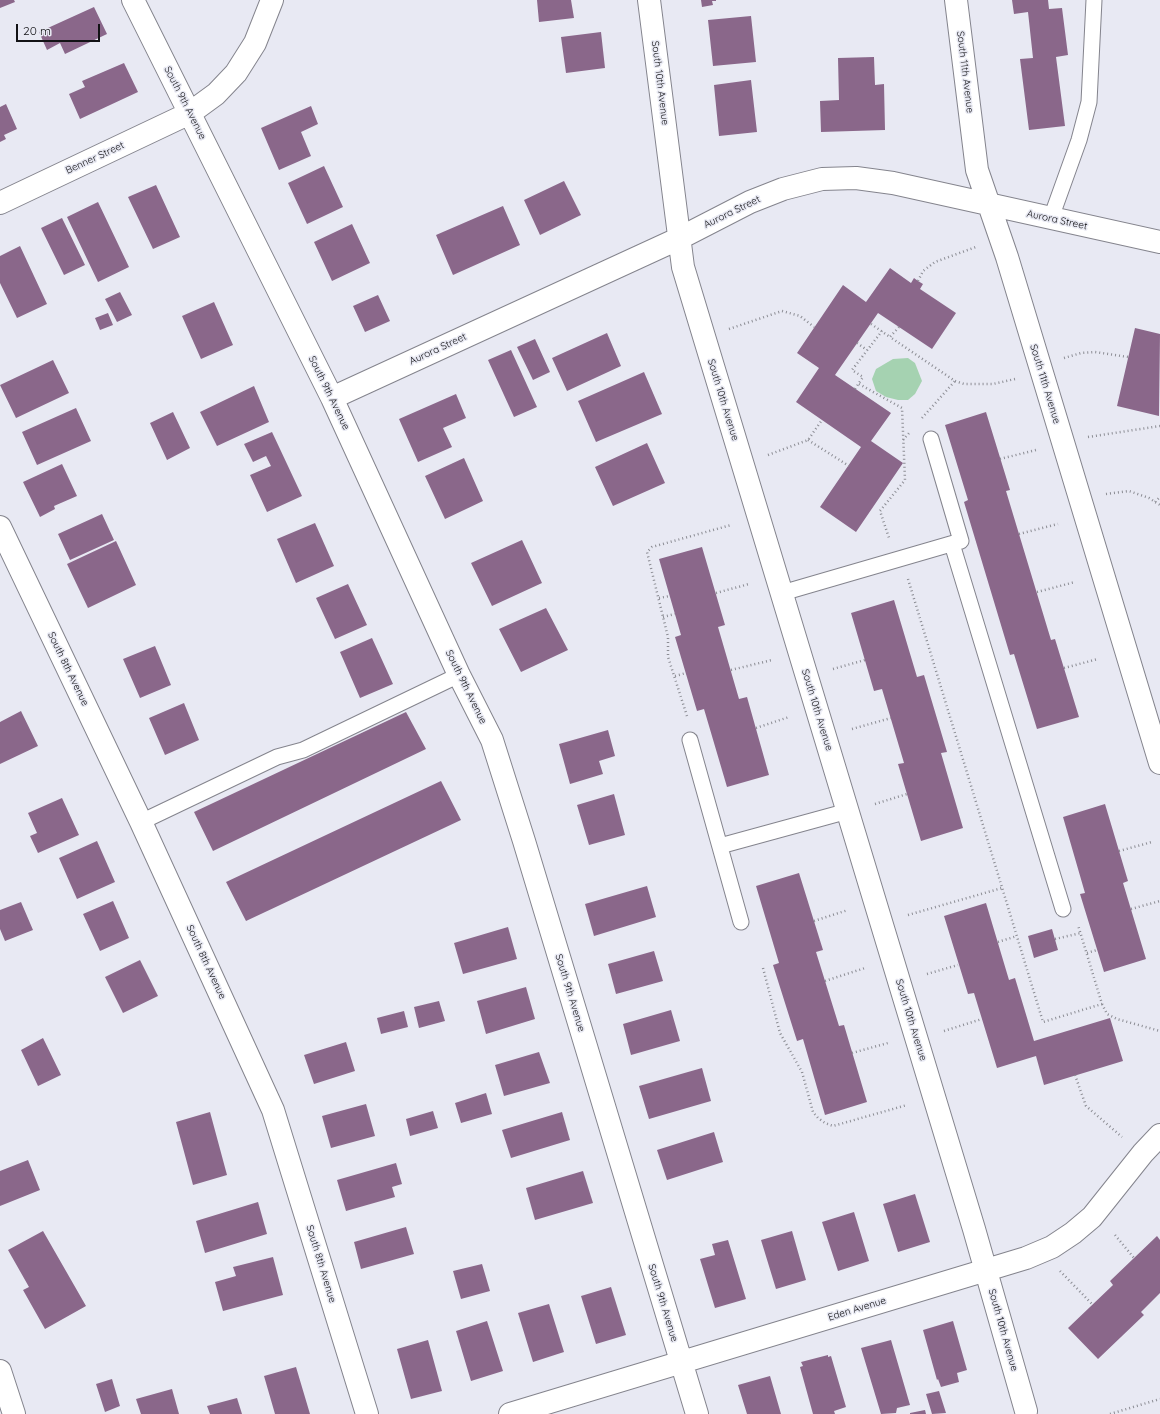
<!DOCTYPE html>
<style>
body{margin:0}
#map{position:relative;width:1160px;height:1414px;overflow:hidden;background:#e8e9f3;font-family:Quicksand,sans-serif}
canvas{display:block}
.scale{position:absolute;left:16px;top:24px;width:84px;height:18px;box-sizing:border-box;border:2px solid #121215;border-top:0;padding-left:5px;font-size:12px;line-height:14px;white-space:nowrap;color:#121215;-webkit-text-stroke:3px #e8e9f3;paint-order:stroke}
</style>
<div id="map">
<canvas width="1160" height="1414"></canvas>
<div class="scale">20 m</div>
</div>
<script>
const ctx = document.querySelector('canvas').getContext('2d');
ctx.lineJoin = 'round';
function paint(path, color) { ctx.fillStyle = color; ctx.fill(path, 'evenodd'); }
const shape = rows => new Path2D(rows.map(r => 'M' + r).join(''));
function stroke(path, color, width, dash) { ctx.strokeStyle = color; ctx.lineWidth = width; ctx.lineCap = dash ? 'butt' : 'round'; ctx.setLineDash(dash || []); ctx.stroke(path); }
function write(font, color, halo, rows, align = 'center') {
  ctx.font = font + ' Quicksand,sans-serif'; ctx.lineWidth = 3; ctx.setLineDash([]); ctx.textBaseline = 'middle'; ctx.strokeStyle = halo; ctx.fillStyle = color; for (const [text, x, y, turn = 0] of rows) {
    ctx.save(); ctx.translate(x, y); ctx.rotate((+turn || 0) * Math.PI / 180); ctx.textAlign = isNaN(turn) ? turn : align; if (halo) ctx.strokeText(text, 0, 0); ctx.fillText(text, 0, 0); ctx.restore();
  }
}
paint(shape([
 [908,358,915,363,922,381,915,394,908,400,898,400,886,397,876,391,872,379,876,369,893,359]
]), '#a5d2b1');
paint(shape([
 [0,0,14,0,15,2,0,8],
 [537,0,571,0,574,18,539,22],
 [701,0,716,0,716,1,712,1,713,5,702,7],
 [1012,0,1048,0,1049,9,1062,8,1068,55,1056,57,1065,126,1029,130,1020,59,1033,58,1028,12,1014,14],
 [94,7,107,34,65,54,60,43,47,50,39,32],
 [751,16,756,62,713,66,708,20],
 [601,32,605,68,566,73,561,37],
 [874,57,875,85,884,84,885,130,821,132,820,101,839,100,838,58],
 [124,63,138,92,80,119,69,94,85,87,82,81],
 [751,80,757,132,719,136,714,85],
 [6,104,17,129,4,135,6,139,0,142,0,107],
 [311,106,318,124,301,132,311,156,279,170,261,128],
 [324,166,343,207,307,224,288,183],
 [564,181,581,215,540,235,524,200],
 [156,185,180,237,153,249,128,197],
 [98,202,129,267,98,282,67,217],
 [503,206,520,245,453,275,436,235],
 [62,218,85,265,64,275,41,228],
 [352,224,370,263,332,281,314,242],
 [20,246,47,304,17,318,0,283,0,256],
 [890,268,911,283,914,278,918,281,923,284,920,289,956,313,932,349,878,313,835,375,891,413,871,441,903,463,856,532,820,507,861,447,796,402,819,368,797,353,843,285,866,302],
 [120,292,132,315,117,322,105,299],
 [378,295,390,321,365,332,353,306],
 [214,302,233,345,201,359,182,316],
 [108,313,113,325,100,330,95,318],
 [1135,328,1160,334,1159,416,1117,406],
 [607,333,621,366,567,391,552,358],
 [535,339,550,372,533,380,517,347],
 [511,350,537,407,514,417,488,360],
 [53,360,69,393,16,418,0,385],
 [644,372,662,414,596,442,578,401],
 [254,386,269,422,217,446,200,412],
 [456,394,466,418,443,428,452,447,418,462,399,419],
 [76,408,91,441,37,465,22,432],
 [173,412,190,448,167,460,150,423],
 [986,412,1010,490,1006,491,1051,640,1055,639,1079,717,1037,729,1014,654,1010,655,964,502,968,500,945,425],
 [272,432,302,496,267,512,250,475,271,466,266,456,253,462,244,444],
 [647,443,665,483,613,506,595,467],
 [464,458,483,501,445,519,425,476],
 [62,464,77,496,54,506,55,509,40,517,23,482],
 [102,514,114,540,70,560,58,534],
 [315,523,334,566,296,583,277,539],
 [522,540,542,583,492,606,471,563],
 [116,541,136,585,88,608,67,564],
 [702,547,725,625,718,627,739,699,747,697,769,775,727,787,704,709,697,711,675,637,681,635,659,559],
 [348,584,367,625,335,639,316,598],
 [894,600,917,677,924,675,947,752,941,753,963,828,921,841,898,764,904,763,882,689,874,691,851,613],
 [546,608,568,650,521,672,499,629],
 [372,638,393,684,360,698,340,652],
 [155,646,171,685,140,698,123,659],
 [184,703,199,740,165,755,149,718],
 [21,711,38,746,0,764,0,722],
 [406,712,426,749,213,851,194,812],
 [608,730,615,756,599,761,603,774,570,784,559,744],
 [441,781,461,820,246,921,226,882],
 [614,794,625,835,589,845,577,805],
 [62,798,79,835,38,853,30,836,37,833,28,813],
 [1105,804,1128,881,1123,883,1146,959,1104,972,1080,894,1085,893,1063,817],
 [97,841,115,882,77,899,59,858],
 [799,873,823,950,816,952,839,1026,844,1025,867,1102,825,1115,803,1039,797,1041,773,965,779,963,756,886],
 [647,886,656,917,594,936,585,904],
 [113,901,129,938,100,951,83,914],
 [21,902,33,930,5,941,0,929,0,910],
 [986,903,1009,980,1015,978,1034,1041,1110,1018,1123,1061,1044,1085,1036,1056,997,1068,974,993,968,994,944,916],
 [508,927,517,959,463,974,454,943],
 [1052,929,1058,950,1034,958,1028,936],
 [654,951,663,981,616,994,608,964],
 [140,960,158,996,123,1013,105,977],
 [526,987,535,1019,486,1034,477,1001],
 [439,1001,445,1021,419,1028,414,1007],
 [671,1010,680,1041,631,1055,623,1024],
 [404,1011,408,1027,381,1034,377,1018],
 [43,1038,61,1075,38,1086,21,1050],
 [346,1042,355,1071,314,1084,304,1055],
 [539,1052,550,1083,504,1096,495,1065],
 [702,1068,711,1101,649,1119,639,1086],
 [486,1093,492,1114,461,1123,455,1103],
 [366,1104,375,1136,331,1148,322,1116],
 [433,1111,438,1128,410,1136,406,1119],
 [210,1112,227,1175,193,1185,176,1122],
 [562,1112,570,1140,511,1158,502,1130],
 [714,1132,723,1162,667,1180,657,1150],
 [28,1160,40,1190,0,1206,0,1171],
 [396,1163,402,1184,392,1187,395,1197,346,1211,337,1180],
 [583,1171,593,1203,535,1220,526,1188],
 [915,1194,930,1242,898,1252,883,1204],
 [258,1202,267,1234,205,1253,196,1221],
 [854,1212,869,1261,838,1271,822,1222],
 [406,1227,414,1254,361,1269,354,1242],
 [43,1231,86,1306,45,1329,23,1290,29,1287,8,1250],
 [792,1231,806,1280,776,1289,761,1240],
 [1157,1236,1160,1240,1160,1293,1141,1312,1144,1315,1098,1359,1068,1328,1113,1285,1110,1281],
 [728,1240,746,1299,715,1308,700,1259,715,1255,712,1244],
 [273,1257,283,1295,223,1311,215,1282,236,1276,233,1267],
 [482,1264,490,1291,461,1299,453,1271],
 [611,1287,626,1335,596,1344,581,1296],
 [549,1304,564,1352,533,1362,518,1313],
 [487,1321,503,1371,471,1381,456,1331],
 [953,1321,967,1370,957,1373,959,1382,941,1387,938,1379,937,1380,923,1330],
 [428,1340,442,1391,411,1399,397,1349],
 [891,1340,910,1405,897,1408,896,1413,881,1414,861,1348],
 [828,1355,828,1357,831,1356,846,1407,834,1411,835,1414,813,1414,800,1367,803,1366,801,1362],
 [296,1367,310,1414,275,1414,264,1376],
 [770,1376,781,1414,747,1414,738,1385],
 [112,1379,120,1406,105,1412,96,1384],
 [172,1389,179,1414,141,1414,136,1399],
 [939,1391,946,1413,932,1414,926,1394],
 [237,1398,242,1414,210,1414,207,1406],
 [925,1410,926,1414,910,1414,910,1413]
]), '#8a678a');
const service = shape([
 [1051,218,1079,140,1089,102,1094,0],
 [952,544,1063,909],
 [782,593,961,541,931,439],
 [690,740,741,922],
 [141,822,277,757,303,750,459,675],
 [720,846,848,811]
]);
const minor = shape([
 [133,0,332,398,459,675,492,740,524,841,697,1414],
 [649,0,683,267,974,1229,1026,1411],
 [956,0,977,170,1007,257,1160,763],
 [0,203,190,113,216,94,236,73,255,43,272,0],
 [332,398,680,238,750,202,783,189,822,179,856,178,893,183,1160,242],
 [0,527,141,822,273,1110,367,1414],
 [0,1371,14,1414],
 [510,1414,1026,1258,1052,1247,1073,1233,1092,1217,1143,1153,1160,1135]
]);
stroke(service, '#84848d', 17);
stroke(minor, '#84848d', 24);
stroke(shape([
 [918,281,923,271,935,262,976,247],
 [871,324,890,337],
 [899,327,890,337,955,381,964,384,993,384,1015,379],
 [729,329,782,311,800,316,814,327],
 [857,343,867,350],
 [1064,358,1081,353,1095,352,1128,357],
 [859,384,902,408,905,480,880,511,889,538],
 [855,389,863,377,852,370,882,331],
 [922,418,955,381],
 [1088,437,1160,426],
 [808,440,849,466],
 [903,440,910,432],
 [768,455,808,440,822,420],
 [1000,459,1036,450],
 [1106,494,1129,491,1149,498,1160,505],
 [1155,502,1160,497],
 [1019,534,1058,524],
 [908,579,1043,1022,1102,1004,1078,925],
 [1037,592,1075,582],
 [716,593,749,584],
 [659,598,670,596],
 [663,617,675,614],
 [1064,668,1098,659],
 [833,669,865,660],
 [731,670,772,660],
 [675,676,686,673],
 [687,716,668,657,668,637,647,552,652,547,731,525],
 [756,728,789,717],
 [852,729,891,718],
 [875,804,907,794],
 [1119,851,1152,842],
 [1131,909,1160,901],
 [908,915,1002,888],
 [814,921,848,910],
 [1055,939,1081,933],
 [998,942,1017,936],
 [1087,953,1097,950],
 [763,968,780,1033,802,1072,813,1112,818,1118,825,1123,833,1126,907,1105],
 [927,974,958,965],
 [825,981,865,968],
 [1102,1004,1107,1014,1117,1019,1160,1031],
 [944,1031,982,1019],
 [852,1053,888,1043],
 [1075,1075,1086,1106,1122,1137],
 [1115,1235,1134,1258],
 [1060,1271,1092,1304],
 [1110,1414,1160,1399]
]), '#8c8d94', 2.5, [1, 3]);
stroke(service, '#fff', 15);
stroke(minor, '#fff', 22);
write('10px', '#121215', '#e8e9f3', [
 ["South 11th Avenue",965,72,83],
 ["South 10th Avenue",660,83,83],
 ["South 9th Avenue",185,103,63],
 ["Benner Street",95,158,-25],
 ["Aurora Street",732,212,-26],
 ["Aurora Street",1057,220,12],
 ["Aurora Street",438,349,-25],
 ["South 11th Avenue",1045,384,73],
 ["South 9th Avenue",329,393,64],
 ["South 10th Avenue",723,400,73],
 ["South 8th Avenue",68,669,64],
 ["South 9th Avenue",466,687,64],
 ["South 10th Avenue",817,710,73],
 ["South 8th Avenue",206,962,65],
 ["South 9th Avenue",570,993,73],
 ["South 10th Avenue",911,1020,73],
 ["South 8th Avenue",321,1264,73],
 ["South 9th Avenue",663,1303,73],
 ["Eden Avenue",857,1309,-17],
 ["South 10th Avenue",1003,1330,74]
]);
</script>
